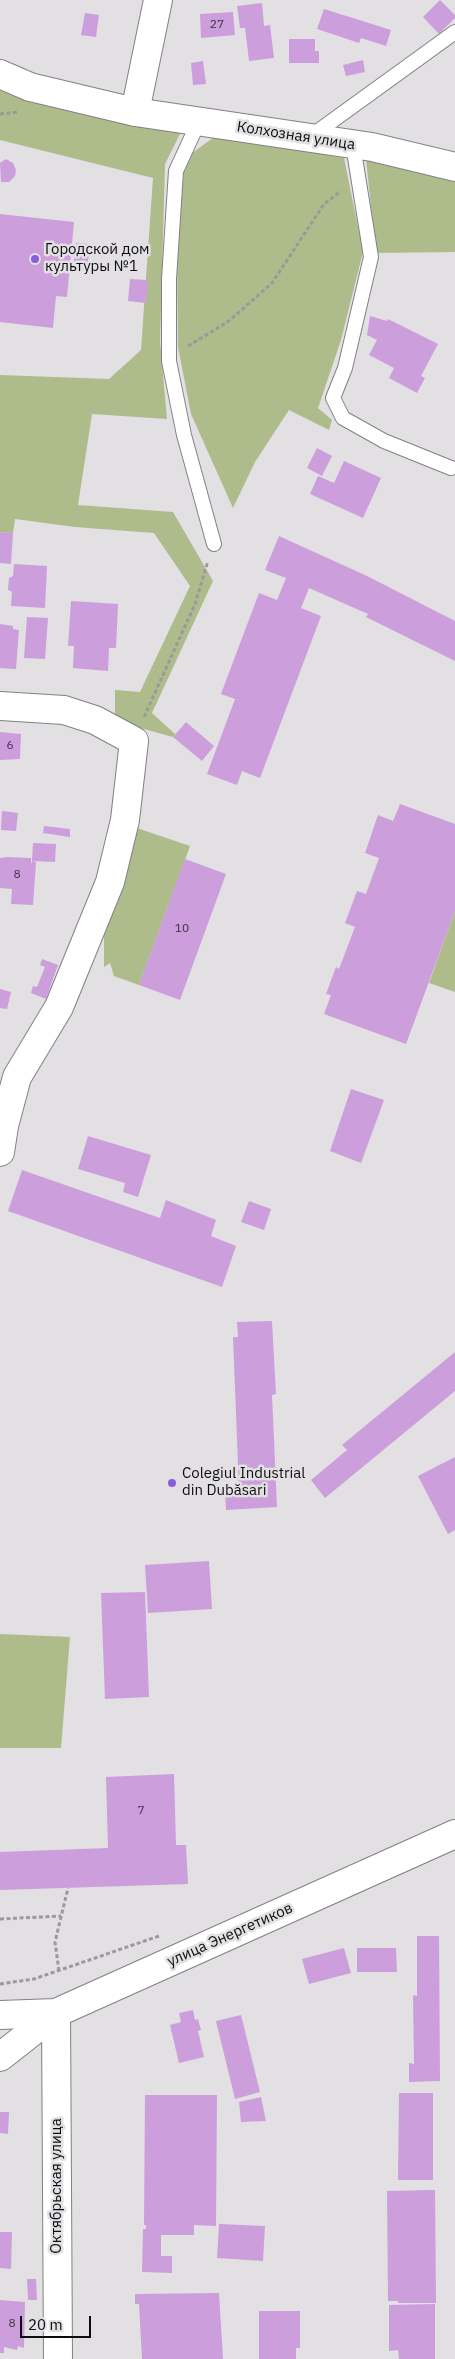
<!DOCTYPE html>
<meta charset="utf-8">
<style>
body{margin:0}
#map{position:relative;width:455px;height:2359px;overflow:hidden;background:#e2e0e3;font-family:"IBM Plex Sans",sans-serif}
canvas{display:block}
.scale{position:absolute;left:20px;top:2316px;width:71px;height:22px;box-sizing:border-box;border:2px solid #0e0d0e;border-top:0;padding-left:6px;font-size:15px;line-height:18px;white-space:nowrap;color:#0e0d0e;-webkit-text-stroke:4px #e2e0e3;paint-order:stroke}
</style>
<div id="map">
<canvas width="455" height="2359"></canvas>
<div class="scale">20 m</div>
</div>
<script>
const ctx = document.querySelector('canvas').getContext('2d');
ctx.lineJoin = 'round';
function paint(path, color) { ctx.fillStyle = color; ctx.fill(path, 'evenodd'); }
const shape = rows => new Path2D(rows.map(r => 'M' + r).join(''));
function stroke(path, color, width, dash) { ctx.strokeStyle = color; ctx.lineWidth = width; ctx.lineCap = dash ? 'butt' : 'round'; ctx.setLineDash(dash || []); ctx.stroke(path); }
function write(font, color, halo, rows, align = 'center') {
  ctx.font = font + ' "IBM Plex Sans",sans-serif'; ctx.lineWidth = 5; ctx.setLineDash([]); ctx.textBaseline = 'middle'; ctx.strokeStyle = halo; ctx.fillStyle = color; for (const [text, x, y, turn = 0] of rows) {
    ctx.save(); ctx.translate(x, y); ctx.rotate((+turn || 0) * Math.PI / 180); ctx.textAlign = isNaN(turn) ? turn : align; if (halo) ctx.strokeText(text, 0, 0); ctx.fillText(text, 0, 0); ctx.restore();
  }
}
paint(shape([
 [0,86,35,103,183,128,165,164,160,341,167,419,92,414,78,505,173,512,213,581,152,713,175,734,173,737,115,721,115,690,140,692,190,586,154,533,75,527,15,519,13,533,0,532,0,375,109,379,141,350,153,178,0,140],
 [217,135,344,158,363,252,341,340,318,408,332,420,329,430,289,410,255,462,233,508,191,414,178,347,177,249,184,170,192,153],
 [366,159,455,180,455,252,376,253],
 [131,826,190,846,139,985,114,976,110,963,104,967,104,931],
 [455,911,455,992,429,983],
 [0,1634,70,1637,61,1748,0,1748]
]), '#aebb8b');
paint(shape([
 [440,0,455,15,455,18,439,34,423,17],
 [262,3,264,26,270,25,274,58,249,61,245,28,240,28,237,6],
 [324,9,391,30,386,46,361,38,359,43,317,29],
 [233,12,235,35,201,38,200,14],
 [85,13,99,15,96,37,81,35],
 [289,39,315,39,315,51,319,51,319,63,289,63],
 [363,60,365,72,346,76,343,65],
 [203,61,206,84,193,85,191,63],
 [6,159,13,163,16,170,15,176,9,182,1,182,0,163],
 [0,214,74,222,67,297,56,296,53,328,0,322],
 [76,243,90,244,87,269,73,268],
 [130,279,148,280,146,303,128,301],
 [370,316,387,321,388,319,438,344,421,376,425,378,417,393,389,378,394,368,369,355,377,340,367,335],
 [317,448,332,456,322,476,307,468],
 [344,461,381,478,363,518,310,494,318,476,334,483],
 [0,532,13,533,11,564,0,563],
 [279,536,367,576,455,621,455,661,366,617,368,614,309,588,301,608,321,616,260,778,242,771,237,785,207,774,235,699,221,694,259,593,277,600,286,578,265,570],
 [14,564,47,566,45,608,11,606,12,592,8,590,9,578,13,576],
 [71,601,118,604,116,648,109,648,108,671,73,668,74,646,68,646],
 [27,617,48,618,45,659,24,658],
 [0,624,13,626,13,629,19,630,16,669,0,668],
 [186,722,214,746,202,761,173,737],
 [0,732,21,734,20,759,0,760],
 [400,804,455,824,455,911,406,1044,324,1014,331,995,326,994,336,967,339,969,355,927,345,923,357,891,366,894,379,858,365,853,378,815,393,821],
 [2,811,18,813,16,831,1,830],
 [44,826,70,829,70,837,43,833],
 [33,843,56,844,55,862,32,861],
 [7,857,31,858,31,865,32,861,36,862,33,905,11,904,12,889,0,888,0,858],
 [185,859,226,874,180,1000,139,985],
 [42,959,58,965,46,999,31,993,33,986,37,987,45,967,40,965],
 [0,989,11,992,7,1009,0,1008],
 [351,1089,384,1100,361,1163,330,1151],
 [88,1136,151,1155,138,1197,123,1192,125,1183,78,1169],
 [22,1170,160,1218,166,1200,216,1220,211,1236,236,1246,222,1287,8,1211],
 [249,1201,271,1209,264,1230,241,1222],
 [272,1321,276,1394,272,1395,277,1507,226,1510,225,1491,239,1491,233,1337,238,1337,237,1322],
 [455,1352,455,1391,325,1498,311,1480,347,1450,342,1445],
 [455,1457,455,1530,448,1534,418,1476],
 [209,1561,212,1609,148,1613,145,1565],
 [145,1592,149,1697,105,1699,101,1593],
 [174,1774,176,1845,186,1845,188,1884,0,1890,0,1852,108,1848,106,1777],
 [417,1936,439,1936,440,2081,409,2082,409,2063,414,2064,413,1995,417,1996],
 [344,1948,351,1973,309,1984,302,1959],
 [357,1948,396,1948,397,1972,357,1972],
 [193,2010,195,2020,198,2019,201,2030,198,2031,204,2057,179,2063,170,2025,181,2022,179,2013],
 [241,2015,260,2092,235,2099,216,2021],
 [399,2093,433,2093,433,2180,398,2180],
 [145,2095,217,2095,216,2226,194,2225,194,2235,161,2235,161,2256,172,2256,172,2273,142,2272,143,2229,146,2229,146,2225,144,2225],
 [261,2097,266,2121,241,2122,239,2102],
 [0,2112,9,2112,8,2134,0,2133],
 [432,2190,435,2190,436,2303,398,2303,398,2301,388,2301,387,2191],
 [219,2224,265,2226,263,2261,217,2258],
 [0,2232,12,2232,11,2269,0,2268],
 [27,2279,36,2279,37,2300,28,2300],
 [219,2293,223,2359,142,2359,139,2304,135,2304,135,2294],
 [0,2300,25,2302,24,2348,18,2346,17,2350,4,2347,4,2353,0,2353],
 [435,2304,435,2359,399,2359,398,2350,389,2351,389,2305],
 [259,2311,300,2311,300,2348,296,2348,296,2359,259,2359]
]), '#cc9edc');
const lane = shape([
 [199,121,176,171,169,279,169,361,184,435,214,544],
 [310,137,455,32],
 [353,145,371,257,345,368,333,398,343,418,384,441,451,468]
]);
const street = shape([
 [0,74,30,87,135,112,372,147,455,167],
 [135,112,158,0],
 [0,706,64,710,95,720,134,741,125,820,110,882,59,1007,17,1077,4,1126,0,1152],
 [0,2057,56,2013]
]);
const secondary = shape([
 [56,2013,58,2359],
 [0,2015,56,2013,455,1834]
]);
stroke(lane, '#828083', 16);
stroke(street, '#828083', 30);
stroke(secondary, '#828083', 30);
stroke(shape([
 [0,114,19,112],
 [188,346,229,321,272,283,324,204,341,191],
 [144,717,195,604,208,561],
 [0,1919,61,1916],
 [59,1971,55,1942,68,1888],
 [0,1984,34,1979,159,1936]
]), '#9b999c', 3, [4, 2.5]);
stroke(lane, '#fff', 14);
stroke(street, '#fff', 28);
stroke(secondary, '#fff', 28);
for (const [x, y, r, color] of [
 [35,259,5,"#885ed8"],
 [172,1483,5,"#885ed8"]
]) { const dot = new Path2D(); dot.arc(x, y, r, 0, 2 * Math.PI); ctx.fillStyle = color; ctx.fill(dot); stroke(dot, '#e2e0e3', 2); }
write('12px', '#3e3142', null, [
 ["27",217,25],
 ["6",10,746],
 ["8",17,875],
 ["10",182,929],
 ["7",141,1811],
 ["8",12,2324]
]);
write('15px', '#0e0d0e', '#e2e0e3', [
 ["Колхозная улица",296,136,9],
 ["улица Энергетиков",230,1935,-24],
 ["Октябрьская улица",57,2186,-90]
]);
write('15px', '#0e0d0e', '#e2e0e3', [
 ["Городской дом",45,250],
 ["культуры №1",45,267],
 ["Colegiul Industrial",182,1474],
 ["din Dubăsari",182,1491]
], 'left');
</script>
